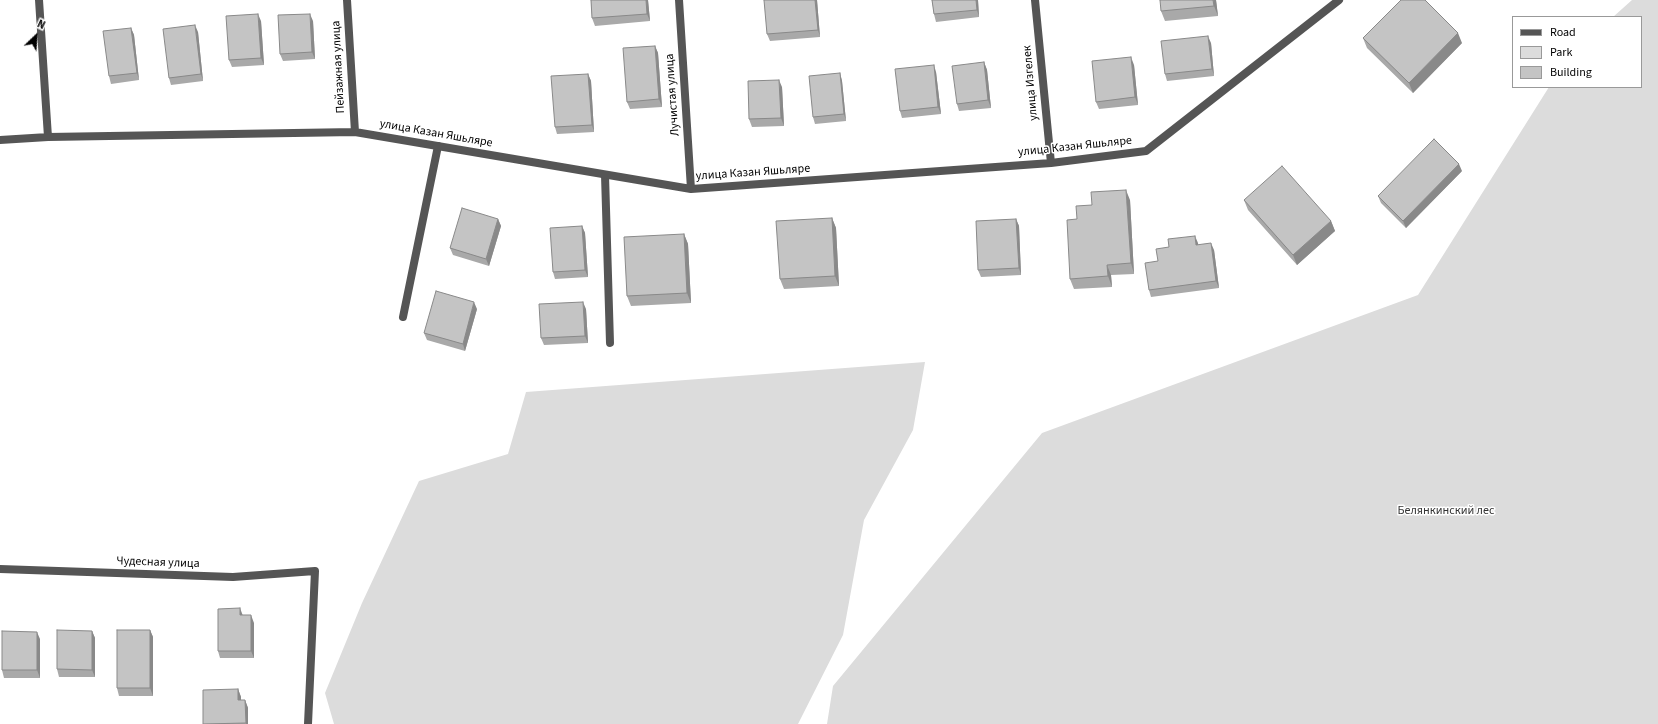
<!DOCTYPE html>
<meta charset="utf-8">
<style>
body{margin:0}
#map{position:relative;width:1658px;height:724px;overflow:hidden;background:#fff;font-family:"Source Sans 3",sans-serif}
canvas{display:block}
.legend{position:absolute;left:1512px;top:16px;width:130px;height:72px;box-sizing:border-box;background:#fff;border:1px solid #999;margin:0;padding:5px 7px;list-style:none;font-size:12px;color:#000}
.legend li{display:flex;align-items:center;gap:8px;height:20px}
.legend b{width:20px;border:1px solid #999}
.north{position:absolute;left:16px;top:16px;width:40px;height:40px;-webkit-text-stroke:3px #fff;paint-order:stroke;rotate:25deg;font-size:11px;font-weight:700;line-height:16px;text-align:center;color:#000}
.north::after{content:'';display:block;margin:auto;width:14px;height:18px;background:#000;clip-path:polygon(50% 0,100% 100%,50% 72%,0 100%)}
</style>
<div id="map">
<canvas width="1658" height="724"></canvas>
<ul class="legend">
<li><b style="height:5px;background:#555"></b>Road</li>
<li><b style="height:11px;background:#dcdcdc"></b>Park</li>
<li><b style="height:11px;background:#c4c4c4"></b>Building</li>
</ul>
<div class="north">N</div>
</div>
<script>
const ctx = document.querySelector('canvas').getContext('2d');
ctx.lineJoin = 'round';
function paint(path, color) { ctx.fillStyle = color; ctx.fill(path, 'evenodd'); }
const shape = rows => new Path2D(rows.map(r => 'M' + r).join(''));
function stroke(path, color, width, dash) { ctx.strokeStyle = color; ctx.lineWidth = width; ctx.lineCap = dash ? 'butt' : 'round'; ctx.setLineDash(dash || []); ctx.stroke(path); }
function write(font, color, halo, rows, align = 'center') {
  ctx.font = font + ' "Source Sans 3",sans-serif'; ctx.lineWidth = 3; ctx.setLineDash([]); ctx.textBaseline = 'middle'; ctx.strokeStyle = halo; ctx.fillStyle = color; for (const [text, x, y, turn = 0] of rows) {
    ctx.save(); ctx.translate(x, y); ctx.rotate((+turn || 0) * Math.PI / 180); ctx.textAlign = isNaN(turn) ? turn : align; if (halo) ctx.strokeText(text, 0, 0); ctx.fillText(text, 0, 0); ctx.restore();
  }
}
paint(shape([
 [1632,0,1658,0,1658,724,827,724,833,686,1042,433,1418,295,1549,87,1641,87,1641,17,1613,17],
 [925,362,913,430,864,520,843,635,798,724,334,724,325,693,362,603,419,481,508,454,526,392]
]), '#dcdcdc');
stroke(shape([
 [605,175,610,343],
 [403,317,438,146],
 [0,569,233,577,315,571,308,724]
]), '#555', 8);
stroke(shape([
 [39,0,48,137],
 [347,0,355,132],
 [679,0,691,189],
 [1035,0,1051,163],
 [0,140,48,137,355,132,691,189,1051,163,1146,151,1339,0]
]), '#555', 8);
paint(shape([
 [591,0,648,0,650,21,595,26,592,18],
 [817,0,820,37,770,41,767,34],
 [932,0,978,0,979,17,936,22,934,14],
 [1216,0,1218,16,1165,21,1161,11],
 [261,21,264,65,232,67,229,60],
 [313,21,315,59,283,61,280,54],
 [131,28,134,35,139,80,111,84,109,76],
 [198,32,203,81,171,85,169,78],
 [1363,38,1462,43,1413,93,1367,48],
 [1211,43,1214,76,1167,81,1165,74],
 [655,46,658,53,662,107,630,109,627,102],
 [984,62,987,70,991,108,959,111,957,104],
 [1134,65,1138,105,1099,109,1096,102],
 [936,72,941,114,902,118,900,111],
 [840,73,842,81,846,121,815,124,813,117],
 [588,74,591,81,594,132,557,134,555,127],
 [782,87,784,126,752,127,749,119],
 [1462,171,1406,228,1381,203,1378,196],
 [1130,200,1134,274,1111,275,1112,287,1074,289,1070,279,1077,219],
 [1244,200,1331,221,1335,231,1297,265,1248,210],
 [832,218,836,228,839,286,784,289,780,279],
 [498,219,501,226,489,266,453,255,450,248],
 [1016,219,1019,226,1021,275,981,277,978,270],
 [582,226,585,233,588,277,555,279,553,272],
 [684,234,688,244,691,303,631,306,627,296],
 [1198,243,1198,245,1214,250,1219,288,1151,297,1149,290,1158,261],
 [477,309,465,351,427,340,424,333],
 [586,309,588,343,544,345,541,338],
 [254,623,254,658,220,658,218,651],
 [150,630,153,637,153,696,119,696,117,688],
 [92,631,95,638,95,677,59,677,57,669],
 [40,639,40,678,4,678,2,670],
 [238,689,241,697,241,700,245,700,248,708,248,724,203,724]
]), '#a9a9a9');
paint(shape([
 [646,0,648,0,650,21,647,14],
 [815,0,817,0,820,37,818,30],
 [976,0,978,0,979,17,977,10],
 [1213,0,1216,0,1218,16,1214,6],
 [258,14,261,21,264,65,261,58],
 [310,14,313,21,315,59,312,52],
 [195,25,198,32,203,81,201,74],
 [131,28,134,35,139,80,137,73],
 [1458,33,1462,43,1413,93,1409,83],
 [1208,36,1211,43,1214,76,1212,69],
 [655,46,658,53,662,107,659,99],
 [1131,57,1134,65,1138,105,1135,97],
 [984,62,987,70,991,108,988,100],
 [934,65,936,72,941,114,938,107],
 [840,73,842,81,846,121,844,114],
 [588,74,591,81,594,132,592,125],
 [779,80,782,87,784,126,781,118],
 [1459,164,1462,171,1406,228,1403,221],
 [1126,190,1130,200,1134,274,1131,263],
 [832,218,836,228,839,286,835,276],
 [498,219,501,226,489,266,486,259],
 [1016,219,1019,226,1021,275,1019,268],
 [1331,221,1335,231,1297,265,1293,255],
 [582,226,585,233,588,277,585,270],
 [684,234,688,244,691,303,687,293],
 [1195,236,1198,243,1199,253,1196,245],
 [1211,243,1214,250,1219,288,1216,281],
 [1107,265,1111,275,1112,287,1108,276],
 [474,302,477,309,465,351,463,344],
 [583,302,586,309,588,343,585,336],
 [240,608,243,616,240,615],
 [251,615,254,623,254,658,251,651],
 [150,630,153,637,153,696,150,688],
 [92,631,95,638,95,677,92,670],
 [37,632,40,639,40,678,37,670],
 [238,689,241,697,241,708,238,700],
 [245,700,248,708,248,724,246,724,246,723]
]), '#898989');
const building = shape([
 [591,0,646,0,647,14,592,18,591,0],
 [764,0,815,0,818,30,767,34,764,0],
 [932,0,976,0,977,10,934,14,932,0],
 [1160,0,1213,0,1214,6,1161,11,1160,0],
 [1401,0,1425,0,1458,33,1409,83,1363,38,1401,0],
 [258,14,261,58,229,60,226,16,258,14],
 [310,14,312,52,280,54,278,15,310,14],
 [195,25,201,74,169,78,163,29,195,25],
 [131,28,137,73,109,76,103,31,131,28],
 [1208,36,1212,69,1165,74,1161,41,1208,36],
 [655,46,659,99,627,102,623,48,655,46],
 [1131,57,1135,97,1096,102,1092,61,1131,57],
 [984,62,988,100,957,104,952,66,984,62],
 [934,65,938,107,900,111,895,69,934,65],
 [840,73,844,114,813,117,809,76,840,73],
 [588,74,592,125,555,127,551,76,588,74],
 [779,80,781,118,749,119,748,81,779,80],
 [1434,139,1459,164,1403,221,1378,196,1434,139],
 [1282,166,1331,221,1293,255,1244,200,1282,166],
 [1126,190,1131,263,1107,265,1108,276,1070,279,1067,220,1077,219,1076,206,1092,205,1091,192,1126,190],
 [462,208,498,219,486,259,450,248,462,208],
 [832,218,835,276,780,279,776,221,832,218],
 [1016,219,1019,268,978,270,976,221,1016,219],
 [582,226,585,270,553,272,550,228,582,226],
 [684,234,687,293,627,296,624,237,684,234],
 [1195,236,1196,245,1211,243,1216,281,1149,290,1145,263,1158,261,1156,249,1169,247,1168,239,1195,236],
 [436,291,474,302,463,344,424,333,436,291],
 [583,302,585,336,541,338,539,304,583,302],
 [240,608,240,615,251,615,251,651,218,651,218,609,240,608],
 [57,630,92,631,92,670,57,669,57,630],
 [117,630,150,630,150,688,117,688,117,630],
 [2,631,37,632,37,670,2,670,2,631],
 [238,689,238,700,245,700,246,723,203,724,203,690,238,689]
]);
paint(building, '#c4c4c4');
stroke(building, '#898989', 1);
write('12px', '#000', '#fff', [
 ["Пейзажная улица",339,67,-93],
 ["улица Изгелек",1031,83,-95],
 ["Лучистая улица",673,95,-94],
 ["улица Казан Яшьляре",436,134,10],
 ["улица Казан Яшьляре",1075,147,-6],
 ["улица Казан Яшьляре",753,173,-4],
 ["Чудесная улица",158,563,2]
]);
write('12px', '#333', '#fff', [
 ["Белянкинский лес",1446,511]
]);
</script>
